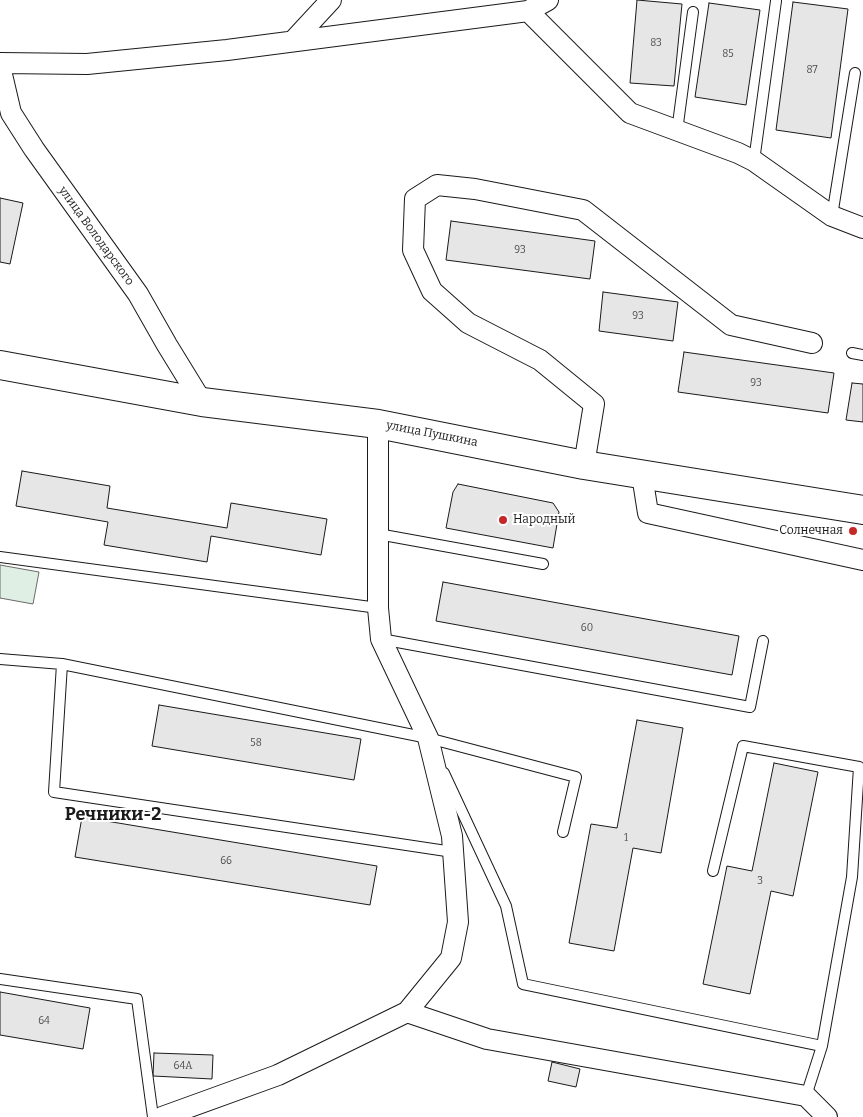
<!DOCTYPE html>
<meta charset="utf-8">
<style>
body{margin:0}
canvas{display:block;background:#fff}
</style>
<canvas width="863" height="1117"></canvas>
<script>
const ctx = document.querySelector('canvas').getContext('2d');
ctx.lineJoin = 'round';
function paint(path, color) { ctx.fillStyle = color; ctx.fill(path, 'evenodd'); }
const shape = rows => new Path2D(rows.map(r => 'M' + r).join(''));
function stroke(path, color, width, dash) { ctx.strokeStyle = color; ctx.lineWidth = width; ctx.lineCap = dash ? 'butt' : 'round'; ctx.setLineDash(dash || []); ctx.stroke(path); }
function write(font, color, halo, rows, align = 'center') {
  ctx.font = font + ' Bitter,serif'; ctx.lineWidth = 4; ctx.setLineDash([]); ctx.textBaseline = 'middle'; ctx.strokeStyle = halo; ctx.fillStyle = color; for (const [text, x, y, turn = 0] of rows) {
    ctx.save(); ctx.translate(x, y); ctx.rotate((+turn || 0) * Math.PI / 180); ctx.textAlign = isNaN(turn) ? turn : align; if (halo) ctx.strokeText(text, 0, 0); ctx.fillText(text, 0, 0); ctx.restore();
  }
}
const green = shape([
 [0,565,39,572,33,604,0,598,0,565]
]);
paint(green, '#e0efe3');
stroke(green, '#6a6a6a', 1);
const building = shape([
 [637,0,682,4,674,86,630,83,637,0],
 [793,2,848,9,831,138,776,130,793,2],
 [709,3,760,10,746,105,695,97,709,3],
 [0,198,23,203,10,264,0,262,0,198],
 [451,221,595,241,590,279,446,260,451,221],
 [603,292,678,302,673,341,599,331,603,292],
 [684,352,834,373,828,413,678,392,684,352],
 [852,383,863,384,863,422,846,420,852,383],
 [22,471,110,486,107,508,227,528,231,503,327,519,321,555,211,536,207,562,104,545,108,522,16,506,22,471],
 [458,484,553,503,559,512,553,548,446,528,453,492,458,484],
 [443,582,739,636,732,675,436,621,443,582],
 [159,705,361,739,354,780,152,746,159,705],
 [637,720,683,728,661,853,633,848,614,951,569,943,591,824,617,828,637,720],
 [774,763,818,772,793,896,771,891,750,994,703,984,727,866,752,871,774,763],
 [82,817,377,866,370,905,75,857,82,817],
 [0,992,90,1008,83,1049,0,1035,0,992],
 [154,1053,213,1055,212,1079,153,1076,154,1053],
 [552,1062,580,1069,576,1087,548,1081,552,1062]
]);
paint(building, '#e6e6e6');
stroke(building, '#1a1a1a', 1);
const service = shape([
 [677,131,693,12],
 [754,161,776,1],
 [832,216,855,73],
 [852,353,863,355],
 [378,534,543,564],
 [0,557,378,608],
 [381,639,750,707,763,641],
 [0,659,62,664,428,738,576,777,563,832],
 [62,664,54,792,453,852],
 [444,773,506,906,523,984,822,1046,852,877,859,767,743,746,713,871],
 [0,979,137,999,153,1117],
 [806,1096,822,1046]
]);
const minor = shape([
 [528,11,630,113,738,153,754,161,832,216,863,228],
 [293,41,331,0],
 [0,63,87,64,227,50,528,11,548,0],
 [0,66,11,113,34,149,138,294,167,345,202,402],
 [584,465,594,404,540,360,468,323,432,291,413,250,415,199,437,185,475,189,583,210,731,325,812,343],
 [642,475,648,513,863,560],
 [407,1012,487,1039,806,1096,827,1117],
 [162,1117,278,1075,407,1012,451,958,458,922,452,836,428,738,381,639,378,608,378,424]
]);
const secondary = shape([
 [0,365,202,402,378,424,584,465,863,510]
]);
stroke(service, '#1a1a1a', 12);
stroke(minor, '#1a1a1a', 22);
stroke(secondary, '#1a1a1a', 30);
stroke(service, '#fff', 10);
stroke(minor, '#fff', 20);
stroke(secondary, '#fff', 28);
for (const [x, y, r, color] of [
 [503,520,5,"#c62828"],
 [853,531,5,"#c62828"]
]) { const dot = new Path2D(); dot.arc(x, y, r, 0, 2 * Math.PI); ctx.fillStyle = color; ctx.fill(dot); stroke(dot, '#fff', 2); }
write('10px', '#4d4d4d', null, [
 ["83",656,43],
 ["85",728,54],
 ["87",812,70],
 ["93",520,250],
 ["93",638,316],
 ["93",756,383],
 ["60",587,628],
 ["58",256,743],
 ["1",626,838],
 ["66",226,861],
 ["3",760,881],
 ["64",44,1021],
 ["64А",183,1066]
]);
write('12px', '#1a1a1a', '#fff', [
 ["улица Володарского",96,236,54],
 ["улица Пушкина",432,434,11]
]);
write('12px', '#1a1a1a', '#fff', [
 ["Народный",513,520],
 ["Солнечная",843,531,"right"]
], 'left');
write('bold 18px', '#1a1a1a', '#fff', [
 ["Речники-2",113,815]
]);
</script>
